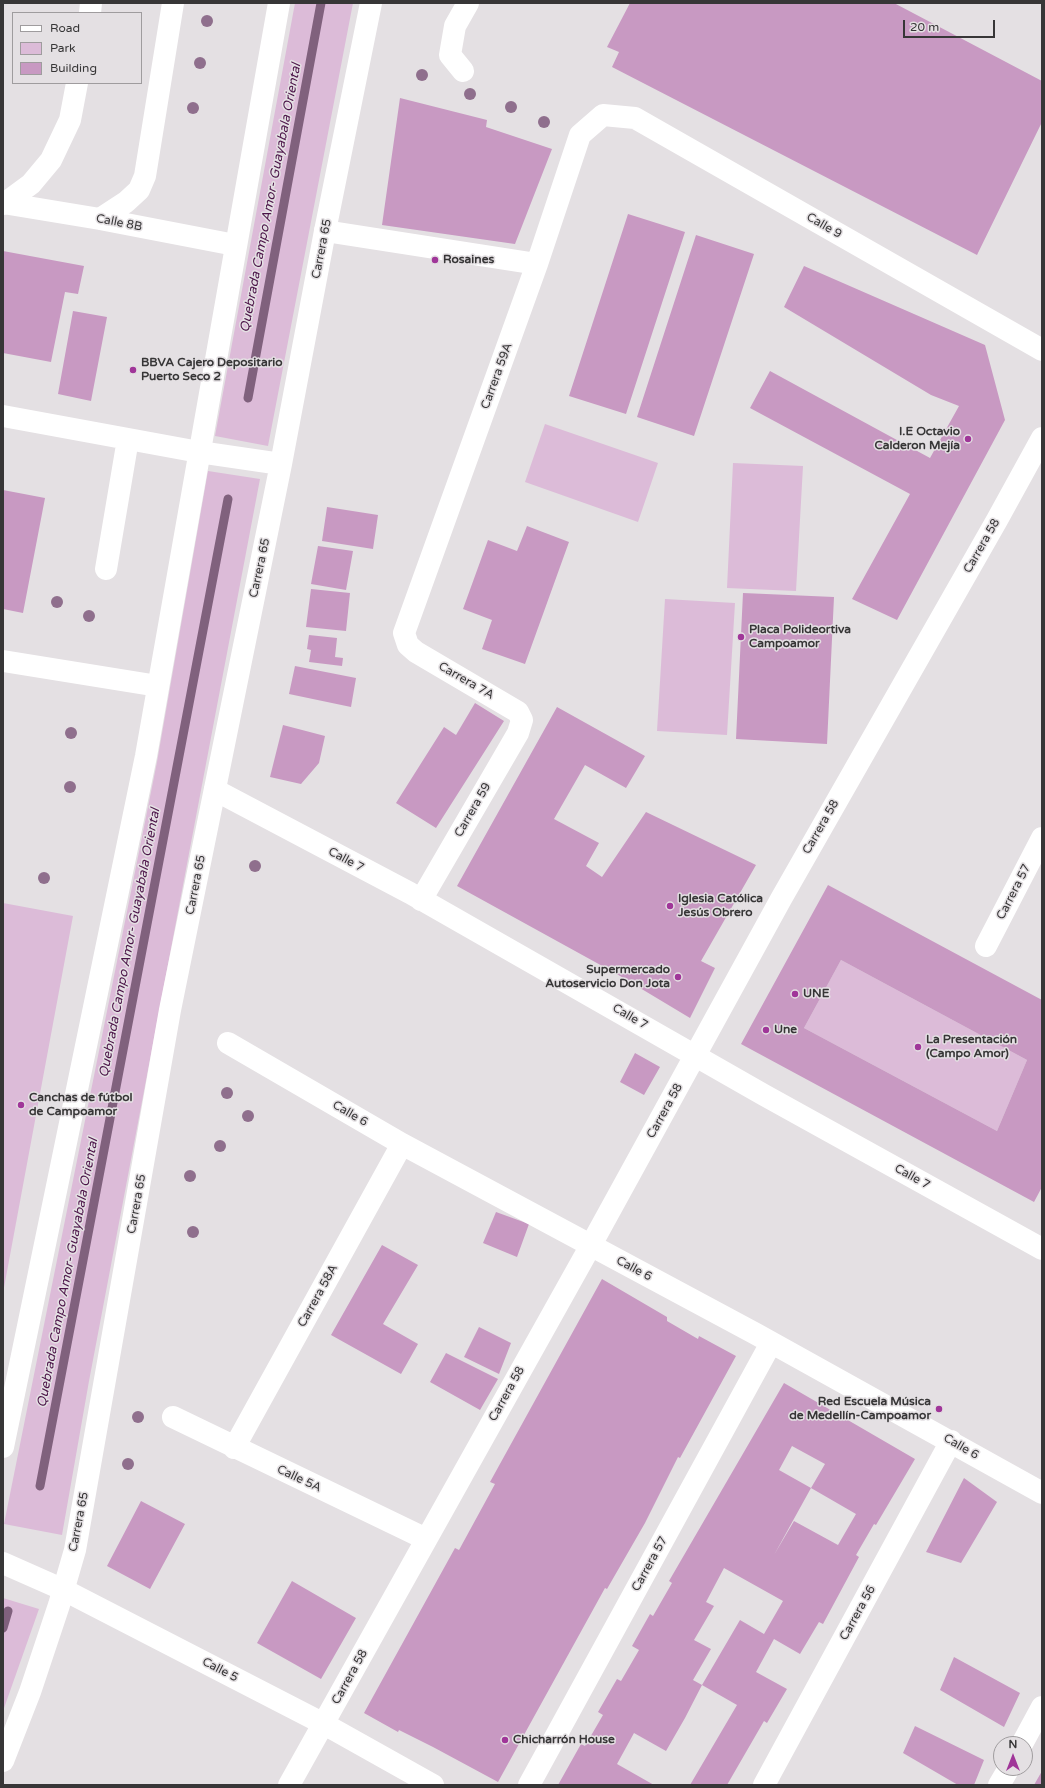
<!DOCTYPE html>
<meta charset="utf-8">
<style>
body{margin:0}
#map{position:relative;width:1045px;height:1788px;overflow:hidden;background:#e4e0e3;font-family:"Varela Round",sans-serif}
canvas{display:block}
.frame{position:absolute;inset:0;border:4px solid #373637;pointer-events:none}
.legend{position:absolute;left:12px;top:12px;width:130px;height:72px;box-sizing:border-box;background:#e4e0e3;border:1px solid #9f9c9e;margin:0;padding:5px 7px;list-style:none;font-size:12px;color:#373637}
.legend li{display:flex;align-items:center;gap:8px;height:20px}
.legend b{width:20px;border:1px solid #9f9c9e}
.north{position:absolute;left:993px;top:1736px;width:40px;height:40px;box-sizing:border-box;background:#e4e0e3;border:1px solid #9f9c9e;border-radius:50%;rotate:0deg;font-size:11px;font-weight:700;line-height:16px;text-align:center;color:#373637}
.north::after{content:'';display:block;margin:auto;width:14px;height:18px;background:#a03699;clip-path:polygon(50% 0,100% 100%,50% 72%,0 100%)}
.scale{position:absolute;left:903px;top:20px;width:92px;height:18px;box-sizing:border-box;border:2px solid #373637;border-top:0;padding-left:5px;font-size:12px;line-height:14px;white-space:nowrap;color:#373637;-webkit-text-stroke:3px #e4e0e3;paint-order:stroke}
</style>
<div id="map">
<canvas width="1045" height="1788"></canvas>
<div class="frame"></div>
<ul class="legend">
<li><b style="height:5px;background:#fff"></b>Road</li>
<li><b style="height:11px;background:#dcbbd8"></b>Park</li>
<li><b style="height:11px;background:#c899c2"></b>Building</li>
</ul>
<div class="north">N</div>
<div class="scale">20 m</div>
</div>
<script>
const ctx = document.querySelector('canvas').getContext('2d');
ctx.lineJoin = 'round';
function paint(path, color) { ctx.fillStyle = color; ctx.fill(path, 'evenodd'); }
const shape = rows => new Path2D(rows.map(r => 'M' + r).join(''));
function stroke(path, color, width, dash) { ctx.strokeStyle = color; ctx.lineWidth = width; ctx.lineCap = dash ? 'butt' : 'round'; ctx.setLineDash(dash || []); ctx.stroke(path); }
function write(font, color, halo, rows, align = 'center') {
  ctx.font = font + ' "Varela Round",sans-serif'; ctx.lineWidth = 3; ctx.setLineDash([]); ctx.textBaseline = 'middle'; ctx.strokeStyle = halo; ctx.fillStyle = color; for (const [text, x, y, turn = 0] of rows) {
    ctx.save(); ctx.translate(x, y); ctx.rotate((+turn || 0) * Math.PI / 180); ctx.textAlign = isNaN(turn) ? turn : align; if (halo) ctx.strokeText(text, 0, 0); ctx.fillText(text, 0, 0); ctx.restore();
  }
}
paint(shape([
 [295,3,353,3,268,446,215,436],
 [545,424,658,463,638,522,525,482],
 [733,463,803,466,796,591,727,588],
 [208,471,260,479,89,1381,62,1535,4,1524,157,762],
 [665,599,735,603,727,735,657,731],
 [3,903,73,916,3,1293],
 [841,960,1027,1060,997,1131,804,1028],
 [3,1598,39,1609,3,1711]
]), '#dcbbd8');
stroke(shape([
 [248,398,321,3],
 [40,1486,228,499],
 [3,1628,8,1611]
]), '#80617d', 9);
paint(shape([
 [630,3,894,3,1042,81,1042,122,977,255,612,67,619,52,607,47],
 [400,98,487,120,486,127,552,149,515,244,382,225],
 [628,214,685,232,626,414,569,396],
 [696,235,754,254,694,436,637,417],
 [3,251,84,266,78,294,65,292,51,362,3,353],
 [804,266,985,345,1005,420,897,620,852,599,910,494,750,408,770,371,930,458,959,406,931,395,784,307],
 [73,311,107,317,91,401,58,394],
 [3,490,45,498,23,613,3,609],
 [327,507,378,515,373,549,322,541],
 [527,526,569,542,525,664,482,649,492,620,463,609,488,540,517,551],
 [318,546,353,551,346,590,311,584],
 [311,589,350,593,346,631,306,627],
 [743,593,834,597,827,744,736,739],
 [309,635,337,638,335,657,343,658,342,666,309,662,311,650,307,649],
 [295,666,356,678,351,707,289,694],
 [475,703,504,721,436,828,396,803,444,727,456,735],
 [557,707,645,756,626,788,585,765,554,819,599,843,586,866,602,877,646,812,756,865,701,961,715,968,690,1018,615,973,457,886],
 [283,725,325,736,319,763,301,784,270,777],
 [828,885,1042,1000,1042,1187,1034,1202,741,1044],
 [841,960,1027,1060,997,1131,804,1028],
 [635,1053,660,1067,644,1095,620,1082],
 [496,1212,529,1224,517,1257,483,1243],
 [382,1245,418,1265,383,1324,418,1344,401,1374,331,1335],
 [602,1279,667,1317,667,1321,698,1339,699,1336,736,1356,680,1458,678,1457,645,1523,607,1589,605,1588,498,1782,433,1747,399,1730,398,1732,364,1713,455,1548,459,1550,495,1484,490,1482],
 [479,1327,511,1343,499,1374,464,1357],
 [446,1353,498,1379,480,1410,430,1382],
 [784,1383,915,1459,876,1525,874,1524,856,1555,859,1557,823,1624,819,1622,800,1654,774,1639,756,1672,787,1689,767,1723,764,1721,727,1785,690,1785,737,1705,702,1685,740,1620,764,1634,783,1601,724,1568,706,1602,714,1606,694,1640,711,1649,693,1680,702,1685,685,1718,666,1751,634,1733,617,1764,654,1785,558,1785,581,1744,585,1746,603,1715,598,1712,617,1679,621,1681,639,1650,632,1646,650,1614,653,1616,672,1583,669,1581],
 [792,1446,825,1464,811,1488,856,1514,838,1545,794,1521,774,1555,811,1488,779,1470],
 [964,1478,997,1502,961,1563,926,1552],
 [141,1501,185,1524,150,1589,107,1566],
 [292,1581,356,1618,321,1679,257,1643],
 [954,1657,1020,1693,1004,1727,940,1690],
 [915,1726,984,1760,974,1785,958,1785,903,1753],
 [1042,1771,1042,1785,1034,1785]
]), '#c899c2');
stroke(shape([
 [90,13,91,3],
 [463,71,450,55,455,26,468,3],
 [3,203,100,219,235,245],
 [4,204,31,184,51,160,70,120,77,83],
 [100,219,126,202,139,190,145,176,173,3],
 [325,231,537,264],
 [3,416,199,452],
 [106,569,128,439],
 [3,661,158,686],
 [215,790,410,893,764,1095,1042,1249],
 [421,900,518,733,522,720,518,712,416,652,408,645,404,633,537,264,580,135,603,115,635,118,1042,350],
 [986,946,1042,838],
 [228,1043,402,1144,756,1334,1042,1493],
 [173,1417,426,1539],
 [234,1448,402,1144],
 [3,1563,64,1590,324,1724,433,1785],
 [1022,1744,1042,1707],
 [289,1785,591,1245,781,899,997,520,1042,438],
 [529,1785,771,1343],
 [764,1785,951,1441],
 [999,1785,1009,1768]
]), '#fff', 22);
stroke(shape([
 [199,452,281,464],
 [3,1447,146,756,279,3],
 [3,1761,30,1692,59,1605,75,1550,170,1010,281,464,325,231,371,3]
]), '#fff', 22);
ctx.fillStyle = '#8f6f8d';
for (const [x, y] of [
 [207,21],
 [200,63],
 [422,75],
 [470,94],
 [511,107],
 [193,108],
 [544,122],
 [57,602],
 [89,616],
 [71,733],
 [70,787],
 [255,866],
 [44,878],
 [227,1093],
 [248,1116],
 [220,1146],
 [190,1176],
 [193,1232],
 [138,1417],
 [128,1464]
]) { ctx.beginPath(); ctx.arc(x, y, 6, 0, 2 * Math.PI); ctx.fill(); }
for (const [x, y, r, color] of [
 [435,260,4,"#a03699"],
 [133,370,4,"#a03699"],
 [968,439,4,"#a03699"],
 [741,637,4,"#a03699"],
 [670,906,4,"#a03699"],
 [678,977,4,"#a03699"],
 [795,994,4,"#a03699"],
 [766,1030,4,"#a03699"],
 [918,1047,4,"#a03699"],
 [21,1105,4,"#a03699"],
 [939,1409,4,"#a03699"],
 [505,1740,4,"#a03699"]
]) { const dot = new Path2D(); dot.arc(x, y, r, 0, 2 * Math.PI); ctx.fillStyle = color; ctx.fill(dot); stroke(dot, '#e4e0e3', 1.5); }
write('12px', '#373637', '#e4e0e3', [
 ["Calle 8B",119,223,11],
 ["Calle 9",824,226,30],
 ["Carrera 65",322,249,-79],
 ["Carrera 59A",497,376,-70],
 ["Carrera 58",982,546,-60],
 ["Carrera 65",260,568,-78],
 ["Carrera 7A",466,681,30],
 ["Carrera 59",473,810,-60],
 ["Carrera 58",821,827,-60],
 ["Calle 7",346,860,28],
 ["Carrera 65",196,885,-79],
 ["Carrera 57",1014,892,-63],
 ["Calle 7",630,1017,30],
 ["Carrera 58",665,1111,-61],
 ["Calle 6",350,1114,30],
 ["Calle 7",912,1177,29],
 ["Carrera 65",137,1204,-80],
 ["Calle 6",634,1269,28],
 ["Carrera 58A",318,1296,-61],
 ["Carrera 58",507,1394,-61],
 ["Calle 6",961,1447,30],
 ["Calle 5A",299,1479,25],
 ["Carrera 65",79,1522,-79],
 ["Carrera 57",650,1564,-61],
 ["Carrera 56",858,1613,-61],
 ["Calle 5",220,1670,27],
 ["Carrera 58",350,1677,-61]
]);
write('bold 12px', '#373637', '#e4e0e3', [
 ["Rosaines",443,260],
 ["BBVA Cajero Depositario",141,363],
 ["Puerto Seco 2",141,377],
 ["I.E Octavio",960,432,"right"],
 ["Calderon Mejía",960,446,"right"],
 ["Placa Polideortiva",749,630],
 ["Campoamor",749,644],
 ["Iglesia Católica",678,899],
 ["Jesús Obrero",678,913],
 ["Supermercado",670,970,"right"],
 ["Autoservicio Don Jota",670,984,"right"],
 ["UNE",803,994],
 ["Une",774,1030],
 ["La Presentación",926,1040],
 ["(Campo Amor)",926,1054],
 ["Canchas de fútbol",29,1098],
 ["de Campoamor",29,1112],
 ["Red Escuela Música",931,1402,"right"],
 ["de Medellín-Campoamor",931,1416,"right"],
 ["Chicharrón House",513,1740]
], 'left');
write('italic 13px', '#4b1348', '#e4e0e3', [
 ["Quebrada Campo Amor- Guayabala Oriental",271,198,-79],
 ["Quebrada Campo Amor- Guayabala Oriental",130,943,-79],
 ["Quebrada Campo Amor- Guayabala Oriental",68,1273,-79]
]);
</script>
